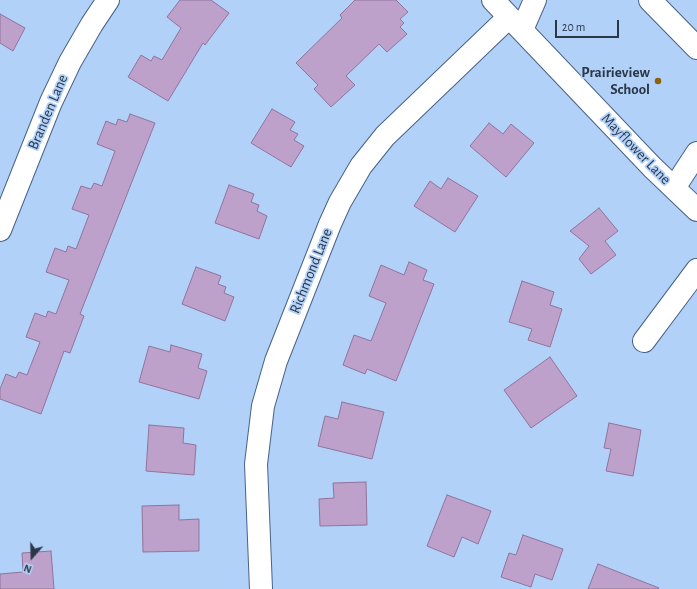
<!DOCTYPE html>
<style>
body{margin:0}
#map{position:relative;width:697px;height:589px;overflow:hidden;background:#b2d1f9;font-family:"Alegreya Sans",sans-serif}
canvas{display:block}
.north{position:absolute;left:12px;top:537px;width:40px;height:40px;-webkit-text-stroke:3px #b2d1f9;paint-order:stroke;rotate:200deg;font-size:11px;font-weight:700;line-height:16px;text-align:center;color:#2a3746}
.north::after{content:'';display:block;margin:auto;width:14px;height:18px;background:#2a3746;clip-path:polygon(50% 0,100% 100%,50% 72%,0 100%)}
.scale{position:absolute;left:555px;top:20px;width:64px;height:18px;box-sizing:border-box;border:2px solid #2a3746;border-top:0;padding-left:5px;font-size:12px;line-height:14px;white-space:nowrap;color:#2a3746;-webkit-text-stroke:3px #b2d1f9;paint-order:stroke}
</style>
<div id="map">
<canvas width="697" height="589"></canvas>
<div class="north">N</div>
<div class="scale">20 m</div>
</div>
<script>
const ctx = document.querySelector('canvas').getContext('2d');
ctx.lineJoin = 'round';
function paint(path, color) { ctx.fillStyle = color; ctx.fill(path, 'evenodd'); }
const shape = rows => new Path2D(rows.map(r => 'M' + r).join(''));
function stroke(path, color, width, dash) { ctx.strokeStyle = color; ctx.lineWidth = width; ctx.lineCap = dash ? 'butt' : 'round'; ctx.setLineDash(dash || []); ctx.stroke(path); }
function write(font, color, halo, rows, align = 'center') {
  ctx.font = font + ' "Alegreya Sans",sans-serif'; ctx.lineWidth = 3.5; ctx.setLineDash([]); ctx.textBaseline = 'middle'; ctx.strokeStyle = halo; ctx.fillStyle = color; for (const [text, x, y, turn = 0] of rows) {
    ctx.save(); ctx.translate(x, y); ctx.rotate((+turn || 0) * Math.PI / 180); ctx.textAlign = isNaN(turn) ? turn : align; if (halo) ctx.strokeText(text, 0, 0); ctx.fillText(text, 0, 0); ctx.restore();
  }
}
const building = shape([
 [180,0,211,0,229,13,205,45,203,43,168,101,128,77,141,55,151,61,154,56,162,60,181,28,167,17,180,0],
 [355,0,396,0,408,12,400,19,404,23,400,27,407,34,387,52,379,44,346,76,355,85,331,107,314,89,318,85,296,63,342,18,340,15,355,0],
 [0,14,25,28,13,51,0,43,0,14],
 [272,109,295,122,290,130,298,134,294,140,304,146,291,167,251,143,272,109],
 [130,114,155,123,80,314,84,316,70,353,64,351,41,414,0,399,0,389,6,374,16,378,19,372,27,375,40,342,26,337,35,313,46,317,48,311,56,314,69,280,46,272,55,248,66,252,68,246,76,249,89,215,72,209,81,186,91,189,94,183,102,186,115,151,97,144,106,121,116,125,118,119,127,122,130,114],
 [489,123,503,134,511,124,534,143,506,177,470,146,489,123],
 [448,178,478,196,455,232,414,206,430,181,441,189,448,178],
 [229,185,254,194,251,202,259,205,257,211,267,216,259,239,215,223,229,185],
 [599,208,618,231,605,241,616,255,591,274,579,259,589,246,570,231,599,208],
 [409,262,427,270,423,280,434,284,396,381,367,369,365,374,343,365,354,335,371,341,386,303,369,296,381,265,404,275,409,262],
 [196,267,221,276,218,284,226,287,224,293,234,297,225,321,182,304,196,267],
 [522,281,554,292,550,305,562,309,550,347,528,340,532,329,509,322,522,281],
 [171,345,202,354,198,368,207,371,199,399,139,382,149,346,170,352,171,345],
 [550,357,577,396,531,428,504,390,550,357],
 [342,402,384,412,372,459,318,446,325,416,338,419,342,402],
 [609,423,641,430,633,476,606,471,611,449,604,448,609,423],
 [149,425,184,428,183,443,196,445,194,475,146,471,149,425],
 [366,482,367,525,320,526,319,499,334,498,333,483,366,482],
 [447,495,491,511,478,544,462,537,454,557,427,546,447,495],
 [179,505,179,520,199,519,199,551,143,552,142,506,179,505],
 [523,535,563,549,552,580,535,574,531,587,501,577,509,553,516,555,523,535],
 [51,551,54,589,0,589,0,574,23,572,22,553,51,551],
 [598,564,659,588,658,589,588,589,598,564]
]);
paint(building, '#bda1ca');
stroke(building, '#8f749b', 1);
const minor = shape([
 [493,0,652,167,697,210],
 [650,0,697,48],
 [522,30,535,0],
 [674,188,697,153],
 [0,230,51,102,70,62,92,24,108,0],
 [644,341,697,270],
 [261,589,256,464,263,406,276,361,330,224,340,202,361,166,385,136,509,17]
]);
stroke(minor, '#486286', 24);
stroke(minor, '#fff', 22);
for (const [x, y, r, color] of [
 [658,81,4,"#8e6008"]
]) { const dot = new Path2D(); dot.arc(x, y, r, 0, 2 * Math.PI); ctx.fillStyle = color; ctx.fill(dot); stroke(dot, '#b2d1f9', 1.5); }
write('bold 15px', '#2a3746', '#b2d1f9', [
 ["Prairieview",650,72],
 ["School",650,89]
], 'right');
write('15px', '#2a3746', '#b2d1f9', [
 ["Branden Lane",48,112,-67],
 ["Mayflower Lane",636,149,46],
 ["Richmond Lane",311,271,-68]
]);
</script>
